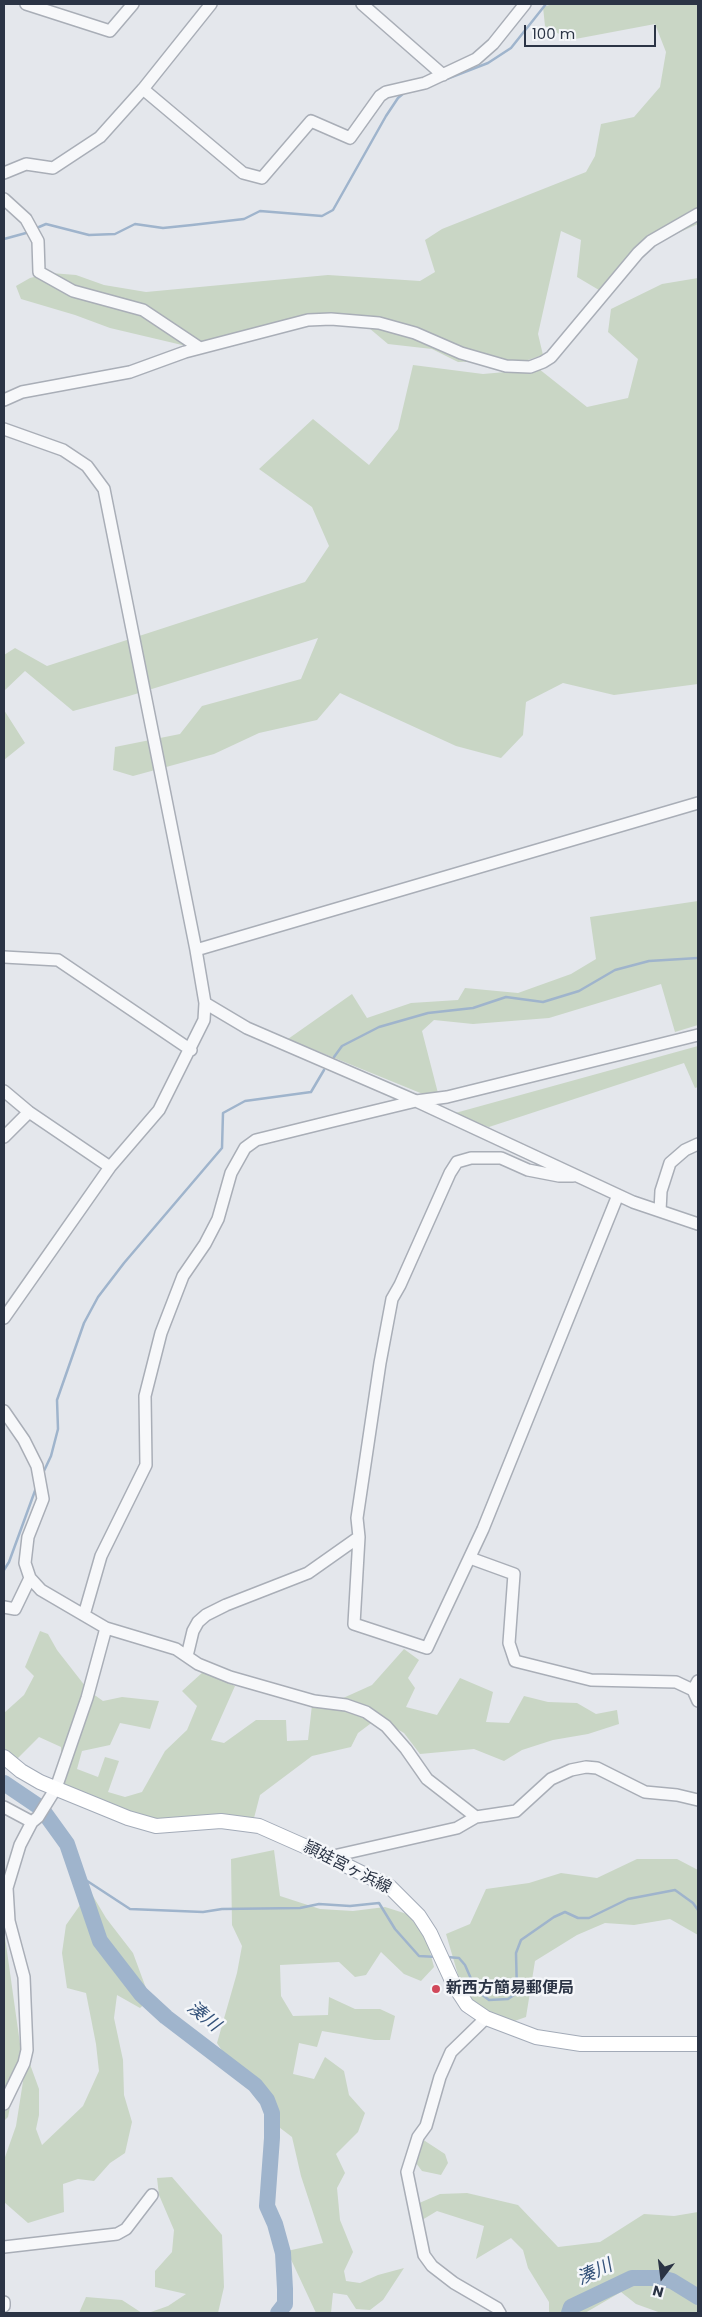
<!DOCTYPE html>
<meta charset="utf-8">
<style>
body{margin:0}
#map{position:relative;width:702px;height:2317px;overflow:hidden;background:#e4e7ec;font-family:Poppins,sans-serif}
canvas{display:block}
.frame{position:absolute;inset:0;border:5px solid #2b3445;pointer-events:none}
.north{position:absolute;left:637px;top:2252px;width:50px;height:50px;-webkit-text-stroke:4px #f4f6f9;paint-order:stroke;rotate:195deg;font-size:14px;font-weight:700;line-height:20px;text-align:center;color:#2b3445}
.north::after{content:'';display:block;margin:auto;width:18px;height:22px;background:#2b3445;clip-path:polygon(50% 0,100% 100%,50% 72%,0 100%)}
.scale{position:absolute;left:524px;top:25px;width:132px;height:22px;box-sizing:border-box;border:2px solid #2b3445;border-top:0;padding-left:6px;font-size:15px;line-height:18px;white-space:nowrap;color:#2b3445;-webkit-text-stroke:4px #f4f6f9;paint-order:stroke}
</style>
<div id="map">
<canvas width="702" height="2317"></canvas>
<div class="frame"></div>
<div class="north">N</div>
<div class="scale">100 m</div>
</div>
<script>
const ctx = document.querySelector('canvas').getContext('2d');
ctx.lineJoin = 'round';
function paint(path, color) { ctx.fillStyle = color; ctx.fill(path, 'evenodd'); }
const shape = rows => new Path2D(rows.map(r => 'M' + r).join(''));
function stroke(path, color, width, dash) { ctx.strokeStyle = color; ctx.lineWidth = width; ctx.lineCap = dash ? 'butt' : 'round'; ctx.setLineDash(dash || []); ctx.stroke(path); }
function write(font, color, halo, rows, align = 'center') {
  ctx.font = font + ' Poppins,"Noto Sans JP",sans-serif'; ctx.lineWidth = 5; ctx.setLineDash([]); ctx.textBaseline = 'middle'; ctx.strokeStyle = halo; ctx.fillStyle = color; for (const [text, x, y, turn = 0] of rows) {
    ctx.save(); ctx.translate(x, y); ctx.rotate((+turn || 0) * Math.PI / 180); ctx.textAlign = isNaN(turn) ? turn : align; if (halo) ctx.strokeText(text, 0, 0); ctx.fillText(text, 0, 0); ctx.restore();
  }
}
paint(shape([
 [553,4,698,4,698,224,629,255,604,293,577,277,581,240,561,231,538,334,543,355,528,360,458,362,432,349,388,344,369,328,328,318,201,346,182,345,110,328,75,315,21,299,16,286,30,278,51,273,76,275,104,285,146,292,328,275,420,281,435,272,425,240,442,229,586,172,595,156,601,124,634,117,660,87,666,52,655,24,570,40,545,26,543,7],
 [698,278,698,684,614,695,563,683,526,702,523,735,501,758,456,746,340,693,317,720,259,733,214,754,133,776,113,770,115,747,180,734,202,706,301,679,318,638,129,696,73,711,25,671,4,691,4,655,15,648,47,666,305,582,329,546,312,507,259,469,313,419,369,465,398,429,413,365,483,374,539,369,587,407,628,398,638,359,608,332,611,309,662,284],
 [4,710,25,743,4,760],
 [698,901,698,1025,675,1032,661,984,549,1018,473,1024,434,1020,422,1031,440,1101,288,1039,352,994,367,1018,411,1003,458,1000,465,988,518,993,571,974,596,959,590,917],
 [698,1046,698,1087,695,1088,684,1063,489,1127,448,1115],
 [40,1631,48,1634,57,1650,89,1691,103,1701,122,1697,159,1701,150,1729,120,1723,110,1745,82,1751,77,1769,98,1777,105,1757,119,1761,108,1792,125,1797,142,1792,165,1751,187,1730,197,1706,182,1691,203,1672,235,1686,211,1740,224,1743,256,1720,286,1720,287,1741,308,1740,312,1705,341,1699,372,1685,404,1649,419,1660,408,1678,415,1688,406,1707,437,1715,460,1678,493,1692,486,1722,509,1723,524,1696,548,1702,577,1703,596,1714,617,1710,619,1724,588,1734,553,1740,522,1750,504,1761,474,1749,420,1754,404,1733,378,1718,358,1733,351,1747,312,1756,260,1795,254,1818,224,1814,155,1821,61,1786,61,1747,39,1737,17,1759,4,1751,4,1713,24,1695,34,1676,25,1667],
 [274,1850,280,1896,320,1909,353,1911,385,1907,407,1914,426,1937,434,1967,421,1981,404,1974,381,1952,366,1975,355,1977,339,1962,280,1965,281,1996,293,2016,328,2015,329,1997,355,2009,380,2009,395,2016,390,2040,375,2040,322,2031,317,2047,299,2043,293,2074,314,2079,325,2057,344,2071,349,2095,365,2113,358,2132,336,2154,345,2173,337,2188,340,2220,353,2252,344,2271,346,2281,360,2283,378,2275,404,2268,383,2300,370,2310,356,2309,347,2295,333,2293,331,2313,316,2313,287,2251,323,2243,301,2176,292,2137,267,2118,252,2083,227,2058,217,2043,237,1973,242,1946,232,1925,231,1859],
 [637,1859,677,1859,698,1870,698,1935,670,1919,634,1925,605,1923,577,1935,535,1961,526,2017,503,2025,464,1995,446,1934,470,1924,486,1889,529,1883,561,1873,597,1878],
 [90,1891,106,1918,133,1953,150,1999,140,2008,117,1995,114,2018,123,2060,124,2095,132,2122,125,2153,110,2163,94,2181,78,2179,63,2184,64,2212,28,2223,4,2202,4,2160,16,2126,27,2056,39,2089,39,2115,36,2129,42,2145,83,2106,99,2071,96,2044,86,1993,67,1988,62,1953,66,1925],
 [4,1930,21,2051,8,2117,4,2121],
 [422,2139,445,2154,448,2163,441,2175,422,2171,413,2159],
 [172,2177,222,2235,224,2287,218,2313,148,2313,168,2306,186,2294,155,2287,155,2271,172,2252,174,2230,159,2195,157,2178],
 [467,2193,518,2205,558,2247,600,2242,644,2214,674,2216,698,2212,698,2313,661,2313,636,2304,621,2292,585,2313,549,2313,549,2302,528,2268,523,2250,511,2238,476,2259,484,2226,437,2211,417,2223,417,2204,440,2194],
 [86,2297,122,2300,142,2313,79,2313]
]), '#c9d6c5');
stroke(shape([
 [444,80,488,63,511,48,546,4],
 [39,227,46,224,89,235,115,234,135,224,163,228,192,225,244,219,260,211,322,216,333,210,386,116,398,98,404,93],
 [4,239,26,233],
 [334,1057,342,1046,379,1027,428,1013,473,1008,506,997,543,1002,579,991,615,970,649,961,698,958],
 [43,1473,51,1456,58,1429,57,1400,84,1323,98,1297,124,1263,222,1148,223,1113,245,1101,311,1092,324,1070],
 [4,1570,9,1562,36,1488],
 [75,1873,130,1909,203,1912,222,1909,300,1908,319,1904,350,1906,379,1903,395,1929,419,1956,437,1957],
 [447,1957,459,1958,465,1965,472,1981,481,1994,489,2000,508,1999,517,1993,516,1953,521,1940,554,1917,565,1912,578,1918,589,1918,628,1899,675,1890,693,1903,698,1910]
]), '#9fb4cc', 2.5);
stroke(shape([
 [4,1783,41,1808,67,1844,100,1941,141,1994,166,2017,255,2085,267,2100,272,2113,272,2138,267,2206,275,2224,283,2253,285,2289,285,2304,278,2313],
 [569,2313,571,2307,632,2278,661,2278,672,2281,698,2297]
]), '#9fb4cc', 16);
const minor = shape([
 [26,4,110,31,133,4],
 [362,4,443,75],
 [143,89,243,173,262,178,311,121,350,138,380,96,386,92,425,83,476,59,493,44,525,4],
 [4,173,26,164,53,168,100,137,143,89,211,4],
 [4,199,26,219,38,241,39,272,73,291,143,310,200,348],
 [4,400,22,392,130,372,185,352,308,320,331,319,379,323,415,333,461,353,506,366,530,367,543,362,551,357,638,253,651,241,698,214],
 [4,429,63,450,87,466,104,489,196,950,205,1003,247,1028,416,1101,633,1202,698,1224],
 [196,950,698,803],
 [4,957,58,960,191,1050],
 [4,1091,29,1112,110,1167],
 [4,1137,29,1112],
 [573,1176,559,1176,528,1170,501,1158,471,1158,457,1162,450,1173,400,1285,392,1299,380,1363,357,1518,359,1537,354,1624,427,1648,483,1529,618,1195],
 [660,1211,661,1191,670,1163,685,1150,698,1144],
 [4,1318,110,1167,159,1110,204,1020,205,1003],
 [4,1411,24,1440,37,1466,43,1499,28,1537,25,1563,30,1578,41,1590,106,1628,176,1649,198,1664,230,1677,314,1701,346,1705,366,1712,386,1726,406,1749,427,1779,476,1817],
 [470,1558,514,1574,509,1643,515,1661,591,1680,676,1682,693,1690],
 [4,1607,15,1609,30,1578],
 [84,1615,101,1556,146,1465,145,1396,161,1333,183,1276,205,1244,218,1219,231,1173,245,1148,256,1140,329,1122,416,1101,447,1097,698,1035],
 [187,1656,193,1631,198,1622,206,1615,226,1605,308,1573,359,1537],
 [698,1681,693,1690,698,1701],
 [4,1807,32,1822],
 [329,1857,457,1828,476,1817,516,1811,551,1779,571,1770,586,1767,597,1768,645,1792,677,1795,698,1800],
 [486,2018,451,2052,440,2077,426,2126,418,2137,407,2172,424,2255,432,2266,454,2283,497,2308,500,2313],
 [4,2104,24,2063,27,2050,24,1977,9,1921,7,1888,20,1845,32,1822,38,1817,56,1788,87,1698,106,1628],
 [4,2247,117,2234,126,2229,152,2195],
 [4,2302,4,2306]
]);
const major = shape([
 [4,1757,21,1771,40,1782,128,1818,156,1826,221,1821,259,1826,329,1857,390,1887,419,1916,430,1933,454,1985,467,2005,486,2018,536,2037,581,2044,698,2044]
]);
stroke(minor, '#a9aeb7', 14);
stroke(major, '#a3abb8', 16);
stroke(minor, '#f7f8fa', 11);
stroke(major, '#fff', 14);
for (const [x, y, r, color] of [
 [436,1989,5,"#d1495b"]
]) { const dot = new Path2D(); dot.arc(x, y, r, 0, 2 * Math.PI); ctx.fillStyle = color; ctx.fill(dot); stroke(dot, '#f4f6f9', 2); }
write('16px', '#2b3445', '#f4f6f9', [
 ["頴娃宮ヶ浜線",347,1868,27]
]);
write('bold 16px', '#2b3445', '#f4f6f9', [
 ["新西方簡易郵便局",446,1989]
], 'left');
write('italic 18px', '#34527a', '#f4f6f9', [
 ["湊川",203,2017,39],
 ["湊川",595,2273,-25]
]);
</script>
